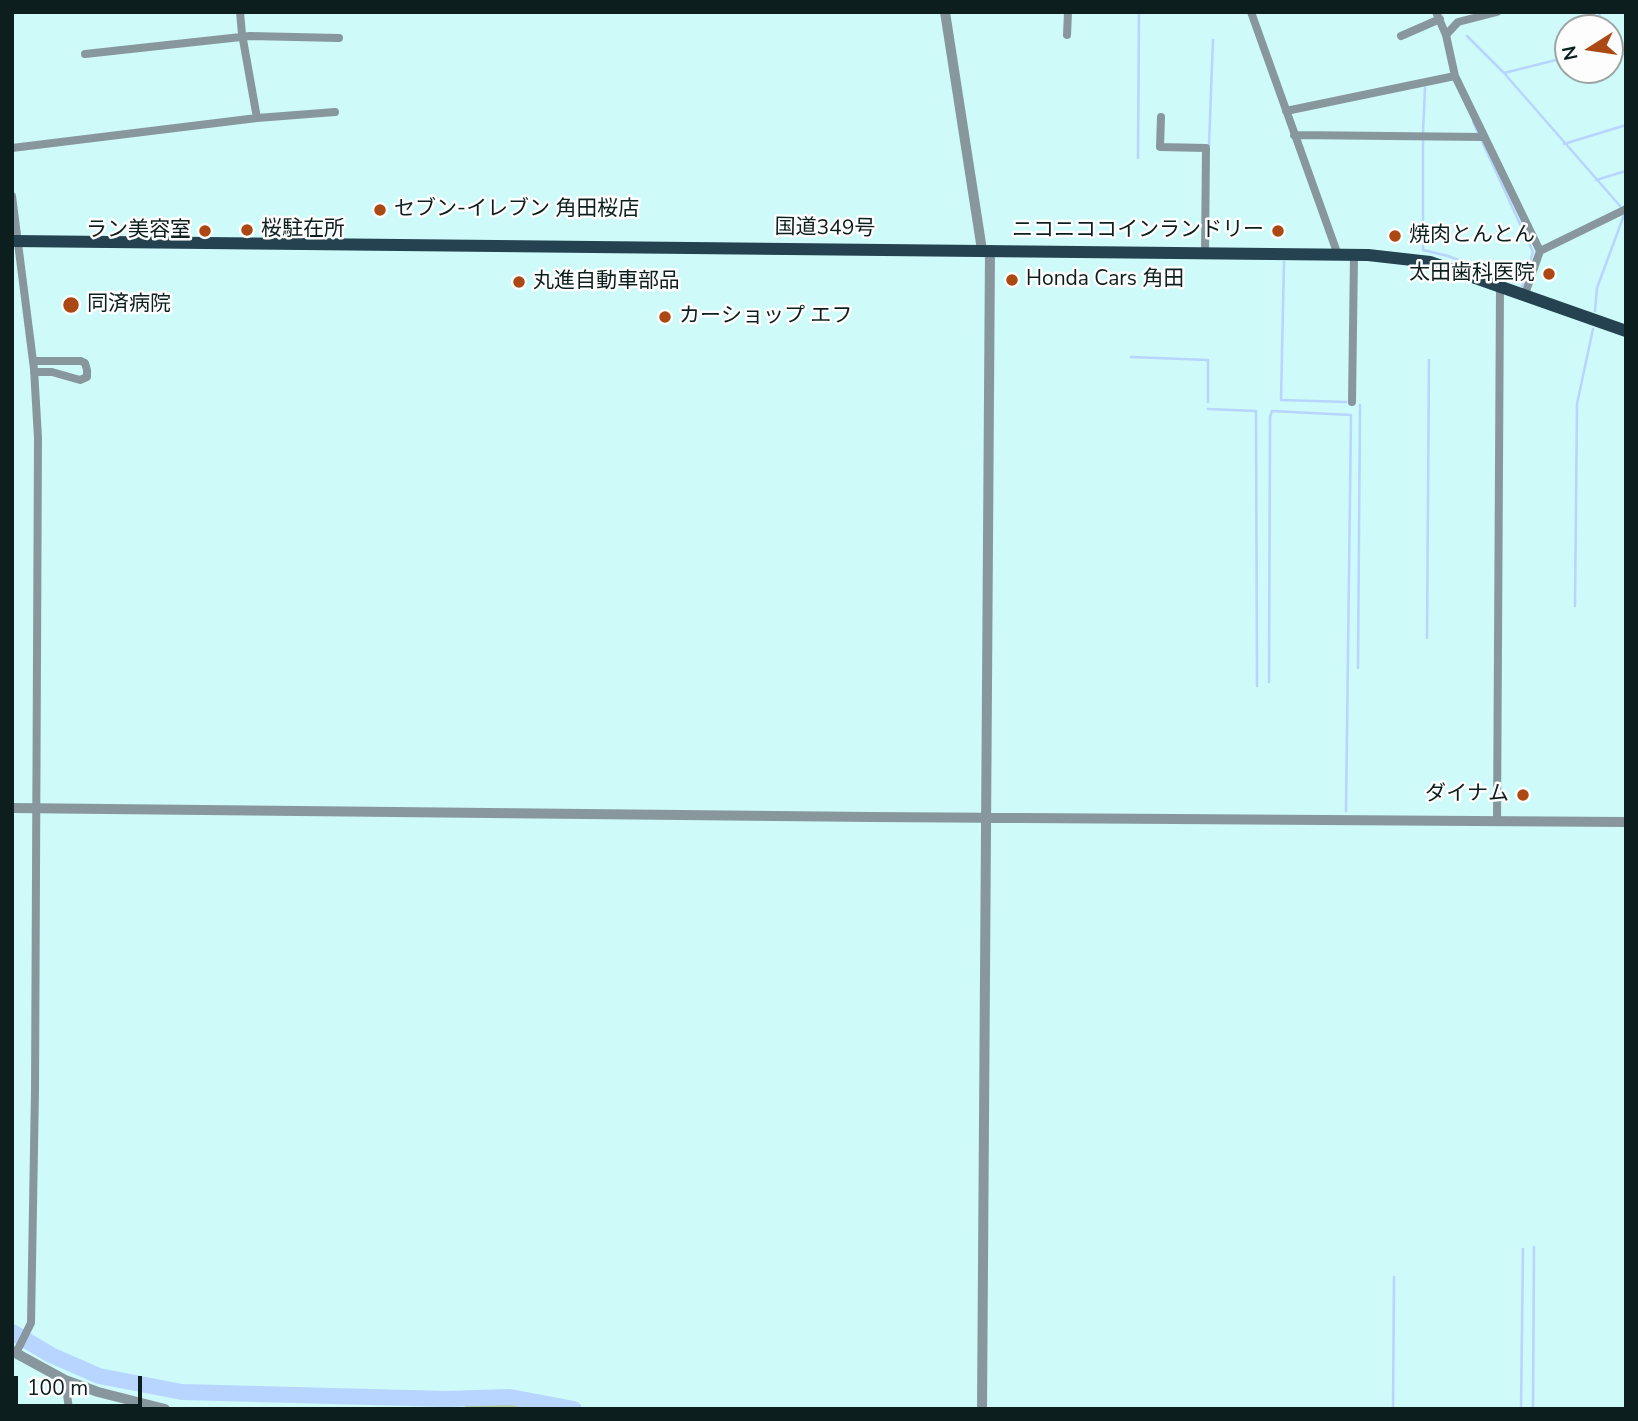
<!DOCTYPE html>
<meta charset="utf-8">
<style>
body{margin:0}
#map{position:relative;width:1638px;height:1421px;overflow:hidden;background:#cefaf9;font-family:"Nunito Sans",sans-serif}
canvas{display:block}
.frame{position:absolute;inset:0;border:14px solid #0d1e1e;pointer-events:none}
.north{position:absolute;left:1554px;top:14px;width:70px;height:70px;box-sizing:border-box;background:#fdfdfd;border:2px solid #9da4a4;border-radius:50%;rotate:258deg;font-size:19px;font-weight:700;line-height:28px;text-align:center;color:#0d1e1e}
.north::after{content:'';display:block;margin:auto;width:24px;height:32px;background:#ab4813;clip-path:polygon(50% 0,100% 100%,50% 72%,0 100%)}
.scale{position:absolute;left:14px;top:1376px;width:128px;height:32px;box-sizing:border-box;border:4px solid #0d1e1e;border-top:0;padding-left:9px;font-size:21px;line-height:24px;white-space:nowrap;color:#0d1e1e;-webkit-text-stroke:5px #fdfdfd;paint-order:stroke}
</style>
<div id="map">
<canvas width="1638" height="1421"></canvas>
<div class="frame"></div>
<div class="north">N</div>
<div class="scale">100 m</div>
</div>
<script>
const ctx = document.querySelector('canvas').getContext('2d');
ctx.lineJoin = 'round';
function paint(path, color) { ctx.fillStyle = color; ctx.fill(path, 'evenodd'); }
const shape = rows => new Path2D(rows.map(r => 'M' + r).join(''));
function stroke(path, color, width, dash) { ctx.strokeStyle = color; ctx.lineWidth = width; ctx.lineCap = dash ? 'butt' : 'round'; ctx.setLineDash(dash || []); ctx.stroke(path); }
function write(font, color, halo, rows, align = 'center') {
  ctx.font = font + ' "Nunito Sans","Noto Sans JP",sans-serif'; ctx.lineWidth = 5; ctx.setLineDash([]); ctx.textBaseline = 'middle'; ctx.strokeStyle = halo; ctx.fillStyle = color; for (const [text, x, y, turn = 0] of rows) {
    ctx.save(); ctx.translate(x, y); ctx.rotate((+turn || 0) * Math.PI / 180); ctx.textAlign = isNaN(turn) ? turn : align; if (halo) ctx.strokeText(text, 0, 0); ctx.fillText(text, 0, 0); ctx.restore();
  }
}
paint(shape([
 [512,1393,534,1394,550,1409,460,1409,486,1396]
]), '#b1cda1');
stroke(shape([
 [1599,12,1602,28],
 [1467,36,1504,73,1620,206],
 [1504,73,1568,57],
 [1473,122,1533,252,1522,286],
 [1423,133,1425,88],
 [1423,140,1423,250,1448,256,1474,266],
 [1564,144,1626,125],
 [1209,145,1213,40],
 [1138,158,1139,12],
 [1596,180,1626,171],
 [1284,262,1281,400,1346,402],
 [1595,311,1597,288,1624,215],
 [1131,357,1208,360,1208,402],
 [1208,409,1256,411,1257,686],
 [1575,606,1577,404,1593,329],
 [1427,638,1429,360],
 [1358,668,1360,405],
 [1269,682,1270,417,1272,411,1351,415,1346,811],
 [1393,1409,1394,1277],
 [1521,1409,1523,1249],
 [1533,1409,1534,1247]
]), '#b7d5fe', 2.5);
stroke(shape([
 [12,1332,51,1355,99,1376,182,1392,446,1399,510,1397,574,1409]
]), '#b7d5fe', 16);
stroke(shape([
 [240,12,242,34,257,118],
 [1251,12,1338,255],
 [1436,12,1446,35,1455,76,1540,251,1525,294],
 [1067,35,1068,12],
 [1446,35,1458,22,1497,12],
 [1401,36,1440,19],
 [85,54,250,36,339,38],
 [1286,111,1455,76],
 [1161,117,1160,147,1206,148,1205,253],
 [1294,135,1484,137],
 [12,148,257,118,335,112],
 [12,196,34,369,38,438,35,1091,31,1323,16,1353],
 [1540,251,1626,209],
 [33,361,81,361,85,363,87,370,87,377,80,380,52,372,34,372],
 [1352,402,1354,255],
 [1497,822,1500,286],
 [65,1380,69,1409]
]), '#88979e', 8);
stroke(shape([
 [945,12,982,250],
 [12,808,871,817,1626,822],
 [12,1351,65,1380,98,1392,165,1409],
 [982,1409,990,250]
]), '#88979e', 10);
stroke(shape([
 [12,241,1368,255,1430,262,1626,331]
]), '#24424f', 12);
for (const [x, y, r, color] of [
 [380,210,7,"#ab4813"],
 [247,230,7,"#ab4813"],
 [205,231,7,"#ab4813"],
 [1278,231,7,"#ab4813"],
 [1395,236,7,"#ab4813"],
 [1549,274,7,"#ab4813"],
 [1012,280,7,"#ab4813"],
 [519,282,7,"#ab4813"],
 [71,305,9,"#ab4813"],
 [665,317,7,"#ab4813"],
 [1523,795,7,"#ab4813"]
]) { const dot = new Path2D(); dot.arc(x, y, r, 0, 2 * Math.PI); ctx.fillStyle = color; ctx.fill(dot); stroke(dot, '#fdfdfd', 2.5); }
write('21px', '#0d1e1e', '#fdfdfd', [
 ["セブン-イレブン 角田桜店",394,210],
 ["桜駐在所",261,230],
 ["ラン美容室",191,231,"right"],
 ["ニコニココインランドリー",1264,231,"right"],
 ["焼肉とんとん",1409,236],
 ["太田歯科医院",1535,274,"right"],
 ["Honda Cars 角田",1026,280],
 ["丸進自動車部品",533,282],
 ["同済病院",87,305],
 ["カーショップ エフ",679,317],
 ["ダイナム",1509,795,"right"]
], 'left');
write('21px', '#0d1e1e', '#fdfdfd', [
 ["国道349号",825,229,1]
]);
</script>
